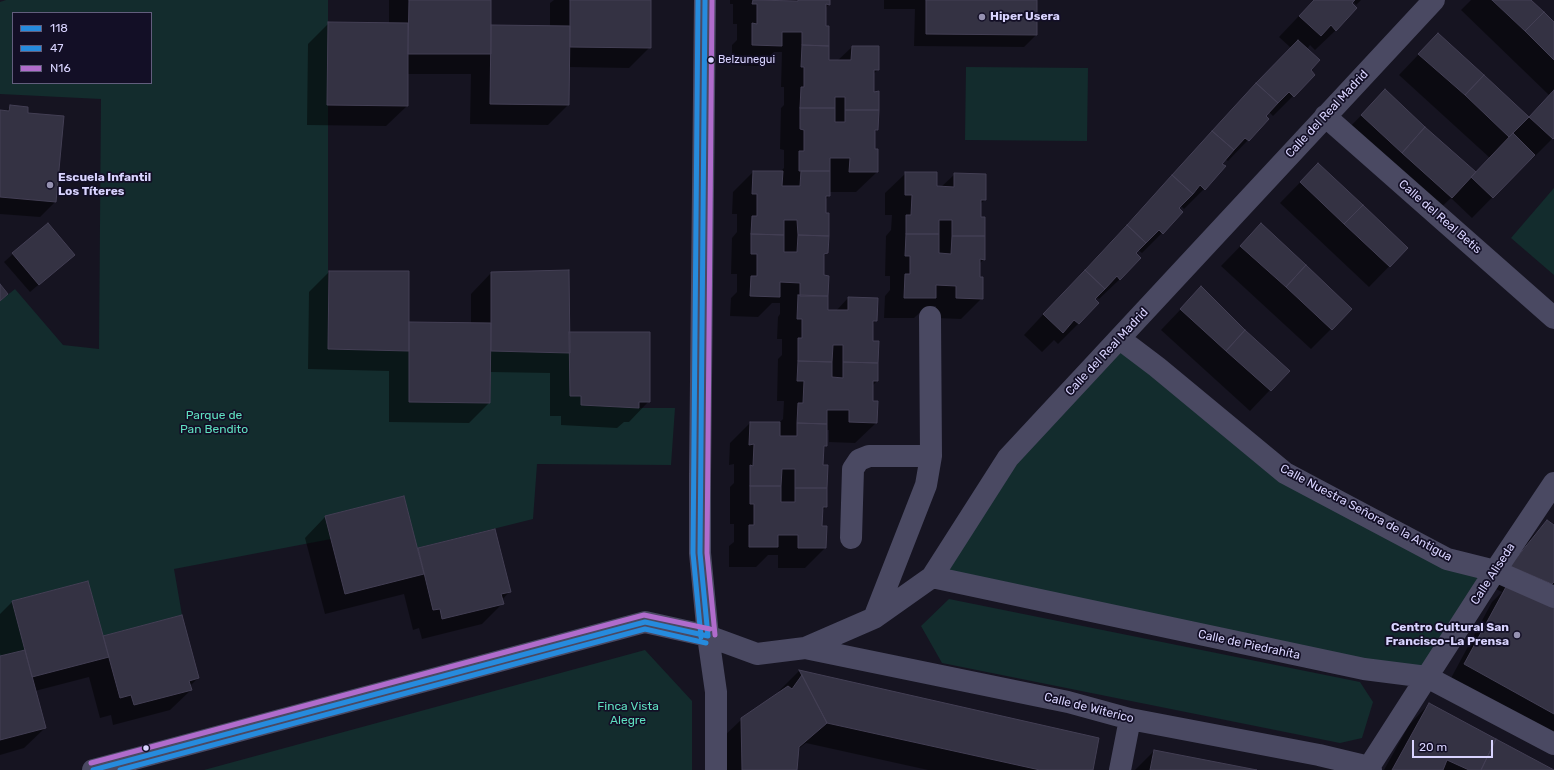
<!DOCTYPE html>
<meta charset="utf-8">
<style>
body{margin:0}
#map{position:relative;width:1554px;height:770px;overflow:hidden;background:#161421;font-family:Rubik,sans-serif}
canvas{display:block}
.legend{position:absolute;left:12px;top:12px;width:140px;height:72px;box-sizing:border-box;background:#130f26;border:1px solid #625e7d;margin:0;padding:5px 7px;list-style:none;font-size:12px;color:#d9d4ff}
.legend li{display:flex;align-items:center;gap:8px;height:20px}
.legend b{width:20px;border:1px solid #625e7d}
.scale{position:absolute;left:1412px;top:740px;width:81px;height:18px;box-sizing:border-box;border:2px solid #d9d4ff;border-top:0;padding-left:5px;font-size:12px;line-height:14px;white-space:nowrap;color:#d9d4ff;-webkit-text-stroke:3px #130f26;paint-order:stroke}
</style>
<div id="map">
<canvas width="1554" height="770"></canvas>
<ul class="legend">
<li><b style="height:5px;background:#268bdd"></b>118</li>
<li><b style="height:5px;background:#268bdd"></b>47</li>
<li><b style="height:5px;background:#b06ccc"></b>N16</li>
</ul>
<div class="scale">20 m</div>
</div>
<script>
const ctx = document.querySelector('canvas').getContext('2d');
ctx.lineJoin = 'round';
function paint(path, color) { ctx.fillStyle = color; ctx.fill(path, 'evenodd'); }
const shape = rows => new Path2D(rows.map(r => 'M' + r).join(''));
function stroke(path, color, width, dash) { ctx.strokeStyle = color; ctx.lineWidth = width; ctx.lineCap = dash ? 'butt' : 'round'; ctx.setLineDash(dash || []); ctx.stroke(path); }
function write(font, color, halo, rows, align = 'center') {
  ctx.font = font + ' Rubik,sans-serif'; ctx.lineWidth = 3.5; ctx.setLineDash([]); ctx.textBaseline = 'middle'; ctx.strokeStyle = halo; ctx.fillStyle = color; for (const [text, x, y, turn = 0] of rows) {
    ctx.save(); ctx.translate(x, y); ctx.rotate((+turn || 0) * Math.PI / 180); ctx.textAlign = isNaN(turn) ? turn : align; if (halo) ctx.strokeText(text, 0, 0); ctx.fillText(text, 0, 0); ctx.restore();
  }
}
paint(shape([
 [6,0,328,0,328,349,409,351,409,402,490,403,491,351,570,353,570,396,581,396,581,405,639,408,675,408,671,465,537,464,533,519,417,548,404,496,325,516,331,539,174,569,182,615,103,636,88,581,12,601,25,650,0,656,0,301,15,289,63,345,99,349,101,99,0,94,0,2],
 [13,13,151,13,151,83,13,83],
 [966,67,1088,68,1087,141,965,140],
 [1554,188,1554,275,1511,238],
 [1120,339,1284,477,1492,574,1427,677,932,577,1008,458],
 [949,599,1360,682,1373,702,1362,738,1340,743,942,663,921,626],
 [645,650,692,701,692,770,204,770]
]), '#132c2d');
paint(shape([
 [389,0,490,0,490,26,550,27,550,3,554,0,650,0,650,47,629,68,569,67,568,105,548,125,470,124,471,74,407,74,407,106,386,126,307,125,308,44,328,24,389,24],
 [730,0,829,0,829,4,825,9,827,61,837,61,852,47,878,70,873,74,873,93,877,130,874,133,874,150,877,172,856,192,829,192,829,196,825,200,827,253,823,257,823,276,827,311,836,311,848,298,876,320,872,325,872,341,877,381,872,386,872,402,876,423,855,443,829,442,829,430,826,430,826,445,823,449,822,466,826,507,822,511,821,527,825,548,805,568,778,568,778,555,768,555,756,567,729,567,729,546,734,542,734,524,730,524,730,487,734,483,734,464,729,465,730,443,750,423,779,423,783,419,784,401,777,401,778,359,782,355,782,339,777,339,778,317,780,314,780,303,772,303,758,317,730,316,731,298,737,292,737,274,731,274,732,238,737,232,737,214,732,214,733,192,753,172,780,172,784,168,784,150,780,149,781,108,784,105,784,87,781,87,782,52,774,52,760,66,732,65,732,45,737,40,737,24,733,24,733,4,730,4],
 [884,0,1036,0,1036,35,1024,47,914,46,915,9,884,9],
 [1314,0,1361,0,1356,5,1353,1,1336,30,1315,50,1310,45,1307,49,1309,70,1293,96,1273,116,1269,112,1265,116,1268,119,1228,161,1225,159,1204,189,1184,209,1180,205,1162,233,1142,253,1138,250,1135,253,1120,279,1099,299,1096,297,1094,299,1097,303,1078,324,1058,344,1054,340,1042,352,1024,335,1291,48,1279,37],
 [1471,0,1530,0,1554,23,1554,137,1532,159,1531,158,1472,218,1451,198,1431,217,1341,136,1385,91,1475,173,1490,158,1399,75,1438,34,1528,118,1550,96,1461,10],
 [11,106,27,114,55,202,40,217,0,214,0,111,5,112],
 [1318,164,1407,248,1369,287,1280,203],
 [906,173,936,187,941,187,955,174,985,200,980,204,984,259,979,264,982,298,961,319,936,318,936,306,927,306,914,318,884,318,885,296,890,290,890,276,885,276,886,236,891,230,892,215,885,215,885,193],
 [1261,225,1331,329,1311,349,1221,266],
 [13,254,73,255,30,292,4,262],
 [329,272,408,323,471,324,471,294,491,273,568,333,649,401,629,422,624,422,617,428,561,425,561,416,550,416,550,373,490,372,489,403,469,423,389,422,389,371,308,369,309,292],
 [1201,288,1288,371,1250,411,1161,330],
 [325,517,417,549,495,530,510,591,502,600,503,603,482,624,422,639,419,628,413,630,404,594,325,614,305,538],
 [1547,521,1553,525,1554,523,1554,738,1450,680,1492,602,1502,592,1490,586,1527,542],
 [88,582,103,638,198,678,190,686,191,690,170,710,113,725,111,715,100,718,89,677,35,691,45,728,24,748,0,755,0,657,1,657,0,653,0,614,12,602],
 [799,671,1092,770,928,770,806,743,797,750,796,770,722,770,721,739,742,719,780,692,779,691],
 [1429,704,1554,770,1384,770,1409,725],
 [1154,751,1252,770,1135,770]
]), '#0007');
const building = shape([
 [409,0,491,0,491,54,408,54,409,0],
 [570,0,651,0,651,48,570,47,570,0],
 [753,0,798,1,798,0,830,0,830,5,826,4,826,26,829,26,829,46,802,45,802,32,782,32,782,46,752,45,752,23,757,24,757,4,752,4,753,0],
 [926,0,1037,0,1037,35,926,34,926,0],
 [1314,0,1355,0,1352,3,1357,8,1336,31,1331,25,1321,36,1299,16,1314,0],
 [1492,0,1531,0,1544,12,1525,31,1492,0],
 [1544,12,1554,22,1554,60,1525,31,1544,12],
 [328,22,408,23,408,106,327,105,328,22],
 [491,25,570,26,569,105,490,104,491,25],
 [1438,33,1484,75,1465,95,1418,54,1438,33],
 [1298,40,1320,60,1311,70,1315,75,1294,97,1289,92,1278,103,1256,83,1298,40],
 [802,45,829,46,829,60,851,60,852,46,879,46,879,70,874,70,874,92,879,91,879,110,845,110,845,97,835,97,835,108,800,108,801,87,804,87,804,67,801,67,802,45],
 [1484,75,1529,117,1509,137,1465,95,1484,75],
 [1256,83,1278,103,1266,116,1269,119,1249,141,1245,138,1234,150,1212,131,1256,83],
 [1385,89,1425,127,1402,153,1361,115,1385,89],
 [1554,90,1554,138,1553,139,1529,117,1554,90],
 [10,105,28,107,28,113,64,116,56,202,0,197,0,110,9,111,10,105],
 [800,108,835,108,835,122,845,122,845,110,879,110,878,130,875,130,875,149,878,149,878,172,849,172,850,158,830,158,830,171,799,171,799,151,804,151,804,130,800,129,800,108],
 [1425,127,1476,172,1452,198,1402,153,1425,127],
 [1212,131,1234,150,1222,164,1226,166,1205,190,1200,185,1193,194,1172,175,1212,131],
 [1513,133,1535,155,1493,198,1471,177,1513,133],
 [1318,163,1363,205,1344,224,1300,182,1318,163],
 [753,171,783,171,782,186,800,186,801,171,830,171,830,196,826,196,826,213,829,213,829,236,798,235,797,220,784,220,784,235,751,234,752,216,757,216,757,194,752,194,753,171],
 [905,172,937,172,937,186,954,187,954,173,986,174,986,200,981,200,981,217,985,217,985,236,952,236,952,220,939,220,939,234,906,234,906,215,911,215,912,195,905,195,905,172],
 [1172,175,1193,194,1179,208,1183,212,1163,234,1159,230,1146,243,1127,225,1172,175],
 [1363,205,1408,248,1390,267,1344,224,1363,205],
 [48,223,75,255,39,285,12,253,48,223],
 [1261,223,1306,265,1286,287,1240,246,1261,223],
 [1127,225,1146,243,1136,253,1141,258,1120,280,1117,276,1105,289,1085,270,1127,225],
 [751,234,784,235,784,252,797,252,798,235,829,236,828,253,824,254,824,275,829,276,828,296,800,296,800,283,780,282,780,297,750,296,751,276,757,276,757,254,751,254,751,234],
 [906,234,939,234,939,253,951,254,952,236,985,236,985,260,980,259,980,277,983,277,983,299,956,298,956,286,936,285,936,298,904,298,905,274,910,274,910,256,905,256,906,234],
 [1306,265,1352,309,1332,330,1286,287,1306,265],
 [569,270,570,353,491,351,491,272,569,270],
 [1085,270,1105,289,1095,299,1099,303,1079,324,1074,320,1063,333,1043,314,1085,270],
 [329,271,409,271,409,351,328,349,329,271],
 [0,284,8,294,0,301,0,284],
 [1201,286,1245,330,1226,351,1180,309,1201,286],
 [798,295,828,296,828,310,848,310,848,297,878,298,877,321,873,321,873,341,879,341,878,363,843,362,843,345,833,345,832,362,798,361,798,338,802,338,802,319,797,319,798,295],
 [409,322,491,323,490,403,409,402,409,322],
 [1245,330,1290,371,1271,391,1226,351,1245,330],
 [569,332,650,332,650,402,639,402,639,408,581,405,581,396,570,396,569,332],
 [798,361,832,362,832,377,843,378,843,362,878,363,878,381,873,381,873,401,878,401,877,423,849,422,849,410,827,410,827,424,797,423,798,403,803,403,804,381,797,381,798,361],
 [750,422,780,422,780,436,797,436,797,423,827,424,827,446,824,446,823,465,828,465,827,488,795,488,795,469,782,469,781,486,750,486,750,465,753,466,754,444,749,445,750,422],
 [750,486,781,486,781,502,795,502,795,488,827,488,827,507,823,507,822,526,827,526,826,548,798,548,798,535,778,535,778,547,749,547,749,525,754,525,754,504,750,504,750,486],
 [404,496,424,574,345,594,325,516,404,496],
 [1547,520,1554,525,1554,582,1552,584,1510,566,1547,520],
 [495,529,511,592,501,594,504,604,442,619,440,609,433,610,418,548,495,529],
 [88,581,109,657,32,677,12,601,88,581],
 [1507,585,1554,606,1554,714,1464,664,1507,585],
 [182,615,199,678,189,681,192,690,134,705,131,695,120,698,103,636,182,615],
 [25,650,46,728,0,740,0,656,25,650],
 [799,670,1099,738,1093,770,1040,770,827,723,799,670],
 [802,675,827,723,799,747,797,770,742,770,741,718,788,686,792,689,802,675],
 [1429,703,1496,739,1481,770,1469,770,1447,760,1443,770,1392,770,1429,703],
 [1496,739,1554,770,1481,770,1496,739],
 [1154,750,1257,770,1150,770,1154,750]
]);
paint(building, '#343243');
stroke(building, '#433f54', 1);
stroke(shape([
 [705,0,700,476,700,553,708,636,716,692,716,770],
 [1325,116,1554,318],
 [1120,339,1157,367,1285,473,1447,559,1495,571,1554,597],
 [851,538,853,469,859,460,869,456,931,456],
 [932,577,1364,669,1427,677,1554,744],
 [874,618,926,485,931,456,930,317],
 [805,648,1068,702,1130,719,1319,755,1369,767,1371,770],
 [1369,767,1495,571,1554,483],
 [93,770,645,622,708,636,757,654,805,648,874,618,932,577,1008,458,1434,0],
 [1120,770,1130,719]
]), '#4a4962', 22);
stroke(shape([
 [705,0,700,553,708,636],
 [93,770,645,622,708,636]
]), '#268bdd', 5);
stroke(shape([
 [698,0,693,553,701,637],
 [120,770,645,629,706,643]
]), '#268bdd', 5);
stroke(shape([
 [712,0,707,553,715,635],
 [91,763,644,615,710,629]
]), '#b06ccc', 5);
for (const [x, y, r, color] of [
 [982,17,4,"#9591b1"],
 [711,60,3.5,"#d9d4ff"],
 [50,185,4,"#9591b1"],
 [1517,635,4,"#9591b1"],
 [146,748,3.5,"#d9d4ff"]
]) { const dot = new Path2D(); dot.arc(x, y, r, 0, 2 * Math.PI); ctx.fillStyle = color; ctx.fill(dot); stroke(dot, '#130f26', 1.5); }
write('11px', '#d9d4ff', '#130f26', [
 ["Belzunegui",718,60]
], 'left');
write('bold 12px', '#d9d4ff', '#130f26', [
 ["Hiper Usera",990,17],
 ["Escuela Infantil",58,178],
 ["Los Títeres",58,192],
 ["Centro Cultural San",1509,628,"right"],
 ["Francisco-La Prensa",1509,642,"right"]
], 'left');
write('12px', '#d9d4ff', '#130f26', [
 ["Calle del Real Madrid",1327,114,-47],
 ["Calle del Real Betis",1440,217,41],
 ["Calle del Real Madrid",1107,352,-47],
 ["Calle Nuestra Señora de la Antigua",1366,513,28],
 ["Calle Aliseda",1493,574,-57],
 ["Calle de Piedrahíta",1249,645,12],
 ["Calle de Witerico",1089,708,14]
]);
write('12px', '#5fe0c0', '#130f26', [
 ["Parque de",214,416],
 ["Pan Bendito",214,430],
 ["Finca Vista",628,707],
 ["Alegre",628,721]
]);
</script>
